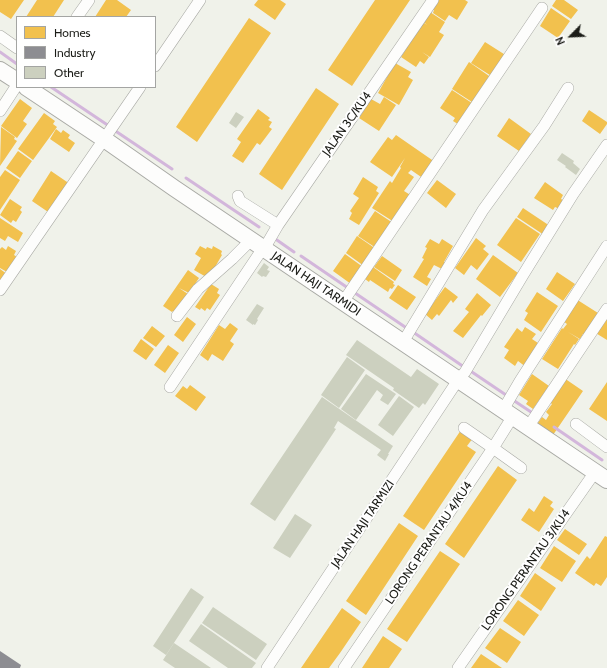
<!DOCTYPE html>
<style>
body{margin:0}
#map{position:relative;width:607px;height:668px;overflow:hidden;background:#f0f2ea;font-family:Cabin,sans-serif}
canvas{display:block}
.legend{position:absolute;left:16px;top:16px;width:140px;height:72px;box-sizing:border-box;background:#fff;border:1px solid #a4a5a3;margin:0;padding:5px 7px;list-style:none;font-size:12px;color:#1c1d18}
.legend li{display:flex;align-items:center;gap:8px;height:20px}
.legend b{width:20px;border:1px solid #a4a5a3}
.north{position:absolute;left:551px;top:16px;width:40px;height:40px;-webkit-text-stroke:3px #fff;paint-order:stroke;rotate:246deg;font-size:11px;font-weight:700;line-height:16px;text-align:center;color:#1c1d18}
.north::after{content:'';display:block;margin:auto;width:14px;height:18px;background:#1c1d18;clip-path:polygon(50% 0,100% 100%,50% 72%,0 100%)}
</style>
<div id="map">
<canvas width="607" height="668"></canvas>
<ul class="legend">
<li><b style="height:11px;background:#f2c14e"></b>Homes</li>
<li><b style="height:11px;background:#8d8d92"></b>Industry</li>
<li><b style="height:11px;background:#ccd0bf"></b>Other</li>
</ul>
<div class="north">N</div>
</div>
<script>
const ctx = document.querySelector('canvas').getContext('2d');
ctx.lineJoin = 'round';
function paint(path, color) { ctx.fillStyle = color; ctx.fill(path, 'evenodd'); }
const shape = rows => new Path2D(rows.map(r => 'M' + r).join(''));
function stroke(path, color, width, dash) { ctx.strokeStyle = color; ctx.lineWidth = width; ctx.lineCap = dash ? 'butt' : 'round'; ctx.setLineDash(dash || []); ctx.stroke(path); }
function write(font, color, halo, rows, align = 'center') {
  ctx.font = font + ' Cabin,sans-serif'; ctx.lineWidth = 4; ctx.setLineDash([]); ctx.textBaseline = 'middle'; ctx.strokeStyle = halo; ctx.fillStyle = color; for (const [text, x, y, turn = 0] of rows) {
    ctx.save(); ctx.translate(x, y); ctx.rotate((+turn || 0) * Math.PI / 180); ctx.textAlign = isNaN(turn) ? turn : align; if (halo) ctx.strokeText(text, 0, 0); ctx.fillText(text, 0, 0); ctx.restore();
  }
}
paint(shape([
 [0,0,24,0,11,19,0,12],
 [37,0,64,0,53,17,26,17],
 [106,0,117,0,131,10,126,17,95,17],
 [258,0,280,0,286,4,275,20,254,5],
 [375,0,410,0,352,86,328,70],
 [436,0,465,0,468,2,457,20,449,15,445,21,433,13,434,10,431,9],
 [556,0,564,0,578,10,571,19,552,6],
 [551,8,570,21,558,38,540,26],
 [430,12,445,22,439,32,444,35,430,57,422,52,429,57,424,64,420,61,416,67,401,57,423,22,427,25,424,22],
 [249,18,271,33,197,142,176,127],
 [485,42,507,56,493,77,471,63],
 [469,62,492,78,475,104,452,89],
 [395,63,411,72,408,77,413,80,399,105,378,93],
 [316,88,339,104,282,190,259,174],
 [452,90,475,105,461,126,453,121,455,118,440,108],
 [384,97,396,105,379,131,359,118,371,99,380,104],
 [20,99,32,108,23,121,27,124,17,138,1,126],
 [258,109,270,118,268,120,272,122,269,127,272,129,260,145,257,143,243,163,232,156,241,142,237,139],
 [589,110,607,122,607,124,600,134,582,121],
 [44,113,55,121,53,124,57,127,33,160,18,149],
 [509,118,531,134,519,151,497,136],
 [1,127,15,137,14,139,17,141,0,166],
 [56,129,61,133,63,130,70,135,68,138,75,143,69,152,50,139],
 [396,135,435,162,424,179,411,170,408,173,414,177,404,191,412,196,394,222,372,208,390,181,392,183,401,168,400,167,405,158,392,177,370,162,388,137,392,140],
 [18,151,32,161,20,178,6,168],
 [5,170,20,180,0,210,0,177],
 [51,171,70,184,51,214,32,201],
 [363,177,378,187,376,191,379,193,359,225,349,219,352,213,350,211,359,198,353,194],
 [437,180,456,194,446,208,427,193],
 [545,182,563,195,561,199,565,201,560,209,555,207,553,210,534,198],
 [10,199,22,207,20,210,22,212,16,222,13,220,11,223,0,215],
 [523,208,550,226,544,235,517,217],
 [375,211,393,223,376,248,358,236],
 [0,218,23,233,18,242,8,236,5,241,0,238],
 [516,218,540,234,521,262,497,245],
 [357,236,376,249,364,266,346,253],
 [476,238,486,246,483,249,489,254,477,270,471,265,464,275,455,268],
 [430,239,439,244,442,239,453,246,444,262,446,263,442,269,434,265,427,277,431,279,427,286,413,277,424,259,422,258,427,248,425,247],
 [8,246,16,251,14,255,17,257,7,272,0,268,0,249,2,247,6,250],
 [200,246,206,249,207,247,212,249,213,246,222,251,221,254,222,255,211,274,208,278,194,270,201,258,195,254],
 [345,254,363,267,351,284,333,271],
 [493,255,518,273,500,297,476,279],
 [382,256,402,270,395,281,374,267],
 [373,267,394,282,393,284,395,285,392,289,390,288,388,292,370,280,369,282,365,279],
 [0,269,7,274,0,284],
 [188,270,199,278,189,293,179,288,188,294,178,315,173,311,172,312,163,306],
 [557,272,575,284,563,301,546,289],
 [211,284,219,289,217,293,220,295,210,310,207,308,205,311,201,308,200,310,195,307],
 [398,285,416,297,407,310,389,298],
 [445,287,458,297,453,303,451,300,439,316,437,314,432,320,425,314],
 [537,292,558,306,541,332,524,320,528,313,525,311],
 [477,293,491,305,482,316,481,315,463,338,453,331,469,312,465,309],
 [576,299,598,313,585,335,583,334,580,339,568,332,579,339,575,345,574,344,558,369,542,359,562,328,563,329,567,324,563,321],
 [187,317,196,324,183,342,174,335],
 [607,317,607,340,594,332],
 [230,323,238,329,230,341,234,344,223,361,212,354,208,361,200,355,219,325,225,329],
 [152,326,165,336,156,347,143,338],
 [525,327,536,334,532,339,538,343,526,367,518,361,515,366,504,358,509,350,504,347,517,328,522,332],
 [141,339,154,349,146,360,133,351],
 [168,345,179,353,165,373,154,365],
 [532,374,549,386,533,409,526,404,528,401,519,395],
 [564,378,583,391,553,435,537,424,542,417,546,420,549,415,546,412,552,404,548,401],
 [607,382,607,421,589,409],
 [190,385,206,397,196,411,175,396,183,386,187,389],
 [461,430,473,438,467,446,476,452,424,530,403,516],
 [498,466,517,480,464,558,445,544],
 [544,496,553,502,550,506,554,509,539,532,521,520,529,508,534,512],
 [399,523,418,536,366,615,346,601],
 [565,529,587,544,579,555,557,540],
 [605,536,607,537,607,577,601,586,596,583,594,586,575,573,587,556,590,559],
 [554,546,576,561,562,582,540,568],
 [440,551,460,564,407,642,387,629],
 [535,573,556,588,541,611,520,596],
 [518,600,539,615,524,636,503,621],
 [342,608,361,622,340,653,329,668,301,668],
 [500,628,521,642,507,663,485,648],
 [383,636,402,649,389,668,362,668],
 [481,654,502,668,471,668]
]), '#f2c14e');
paint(shape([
 [0,651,21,665,20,668,0,668]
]), '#8d8d92');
stroke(shape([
 [0,52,17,64],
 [51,87,109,126],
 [114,130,172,169],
 [186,178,259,227],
 [274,238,294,252],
 [301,256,348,288],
 [355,293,408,329],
 [413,332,464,367],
 [469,370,509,397],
 [513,400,531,412],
 [554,427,602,460]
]), '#d3b6db', 3);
paint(shape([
 [236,112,244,117,236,128,229,123],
 [562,153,574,161,573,163,580,169,576,175,565,167,566,166,557,160],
 [264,263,269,267,267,270,270,271,266,277,263,276,262,277,257,273],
 [257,304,264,308,257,319,258,320,255,325,253,324,253,325,246,320],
 [357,340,411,377,417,369,439,384,425,405,423,403,419,408,393,390,394,388,346,355],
 [347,357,365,370,339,408,321,395],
 [366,374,396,394,388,405,380,400,383,395,377,390,356,420,341,409],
 [399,396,414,407,393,436,378,425],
 [322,397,393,446,388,454,389,454,385,461,377,455,381,450,338,421,334,428,336,429,275,521,250,504],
 [295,514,312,525,290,558,273,548],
 [191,588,204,597,166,655,153,646],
 [213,607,267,644,256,660,202,623],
 [201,624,256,663,252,668,228,668,189,641],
 [174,643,211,668,175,668,163,660]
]), '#ccd0bf');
const street = shape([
 [77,17,89,0],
 [0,36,17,48],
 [155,66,200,0],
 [0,111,17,85],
 [238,196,240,201,278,225],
 [0,290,140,87],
 [343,302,542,8],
 [177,316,198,289,232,259,251,240],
 [403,342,483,210,544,126,568,88],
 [170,387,259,254,264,249,278,225,433,0],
 [503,410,520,381,607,246],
 [576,424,607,447],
 [528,427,607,309],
 [464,428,493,448,521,468],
 [267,668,458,380,465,372,523,275,573,194,607,145],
 [344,668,493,448,513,416],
 [458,668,595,472]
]);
const secondary = shape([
 [0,70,17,81],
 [26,87,104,139,174,188,607,480]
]);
stroke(street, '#a8a9a4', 12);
stroke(secondary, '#a8a9a4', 18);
stroke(street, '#fdfdfc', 11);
stroke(secondary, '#fdfdfc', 16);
write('12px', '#1c1d18', '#fff', [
 ["JALAN 3C/KU4",347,124,-55],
 ["JALAN HAJI TARMIDI",316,284,34],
 ["JALAN HAJI TARMIZI",363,524,-56],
 ["LORONG PERANTAU 4/KU4",429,543,-56],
 ["LORONG PERANTAU 3/KU4",526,570,-55]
]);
</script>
